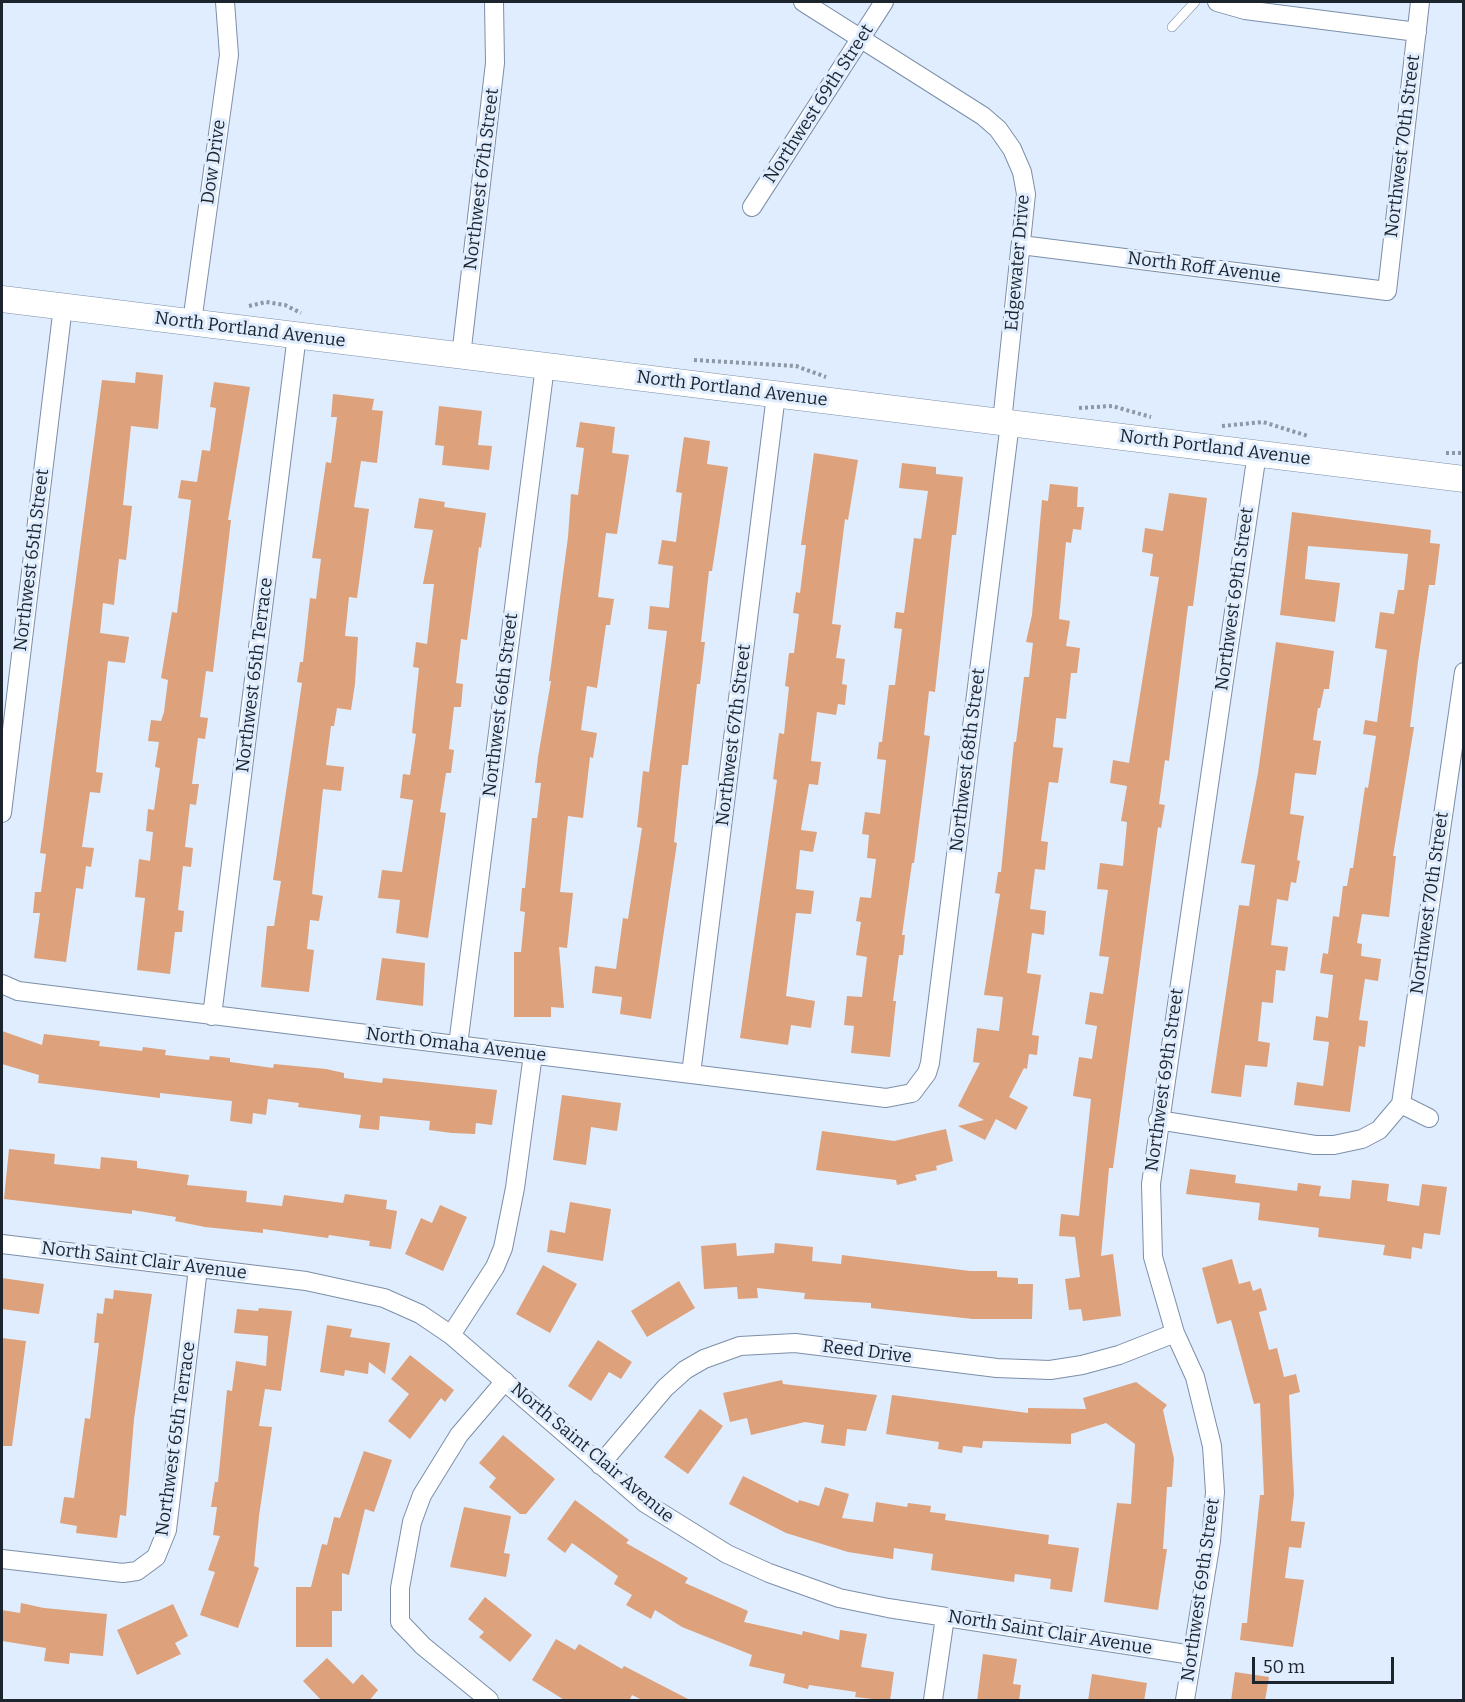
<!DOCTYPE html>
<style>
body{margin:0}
#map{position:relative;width:1465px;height:1702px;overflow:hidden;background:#e0edfe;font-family:Bitter,serif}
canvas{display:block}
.frame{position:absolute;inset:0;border:3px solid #1c242e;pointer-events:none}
.scale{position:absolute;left:1252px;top:1657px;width:142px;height:27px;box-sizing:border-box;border:3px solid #1c242e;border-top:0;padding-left:8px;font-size:18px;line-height:21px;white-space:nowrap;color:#1c242e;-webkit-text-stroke:4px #e0edfe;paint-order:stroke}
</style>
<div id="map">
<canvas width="1465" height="1702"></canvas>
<div class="frame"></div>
<div class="scale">50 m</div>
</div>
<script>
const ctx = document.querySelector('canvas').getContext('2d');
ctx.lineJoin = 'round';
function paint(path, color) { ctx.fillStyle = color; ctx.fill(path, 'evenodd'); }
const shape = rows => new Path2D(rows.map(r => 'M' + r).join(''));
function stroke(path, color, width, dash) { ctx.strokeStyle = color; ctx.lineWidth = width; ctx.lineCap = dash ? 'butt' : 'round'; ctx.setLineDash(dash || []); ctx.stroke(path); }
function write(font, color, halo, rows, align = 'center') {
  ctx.font = font + ' Bitter,serif'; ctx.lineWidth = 6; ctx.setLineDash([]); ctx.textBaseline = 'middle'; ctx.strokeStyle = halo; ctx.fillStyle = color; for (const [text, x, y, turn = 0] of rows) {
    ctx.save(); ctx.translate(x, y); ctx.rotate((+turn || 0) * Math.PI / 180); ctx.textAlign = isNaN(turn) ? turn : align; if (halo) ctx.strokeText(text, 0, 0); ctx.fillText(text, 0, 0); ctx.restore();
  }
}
paint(shape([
 [136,372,163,375,158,429,131,426,123,505,132,506,126,560,119,559,114,605,103,603,100,633,129,637,125,663,108,661,96,772,103,773,100,793,90,792,82,847,94,848,91,867,86,866,83,889,76,888,66,962,34,958,40,913,33,913,35,892,41,892,46,854,40,853,102,380,135,383],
 [214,382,250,387,228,520,231,520,213,672,206,671,200,717,208,718,205,739,198,738,192,784,199,784,196,805,190,804,185,847,193,848,191,867,183,866,178,910,184,911,182,932,175,932,170,974,137,970,145,898,135,897,139,859,150,861,153,832,146,831,148,809,154,810,160,768,155,767,159,742,148,741,151,720,161,721,164,712,168,680,161,678,172,612,177,613,191,500,178,498,181,480,197,482,202,450,210,451,216,408,210,407],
 [333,394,374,399,372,410,383,411,377,463,361,461,354,507,369,509,357,598,349,597,345,636,358,637,355,684,351,710,337,708,334,726,331,726,326,765,344,767,341,791,323,789,312,894,323,896,319,921,310,920,307,949,314,950,309,992,261,987,267,926,274,926,281,881,273,880,302,683,297,682,300,662,303,662,310,598,316,599,321,559,312,558,326,462,331,463,337,417,331,417],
 [439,406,482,411,478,445,492,446,489,470,442,465,444,446,435,445],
 [580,422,615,427,612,453,629,455,617,534,606,533,598,597,614,599,610,625,606,625,597,688,587,686,581,730,597,733,593,758,590,757,583,818,568,816,560,892,573,893,567,948,559,947,564,1008,551,1007,551,1017,514,1017,514,952,521,952,525,912,520,911,522,888,525,888,532,818,537,818,541,783,535,783,538,757,551,681,549,681,568,537,571,494,578,495,584,448,576,447],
 [684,437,710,441,707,464,728,467,712,571,709,571,701,642,705,642,700,684,697,684,688,765,682,765,674,842,677,843,651,1019,620,1014,622,997,592,993,595,966,616,969,623,918,628,919,642,828,637,827,643,771,649,772,667,631,648,629,650,606,669,608,673,566,658,564,662,540,676,542,682,493,676,492],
 [814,453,858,460,848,520,845,519,832,624,841,625,836,658,845,659,842,684,847,685,845,705,838,704,836,715,817,712,811,761,821,762,818,785,809,784,801,830,817,832,813,852,800,850,796,889,814,891,811,914,796,913,786,996,815,1001,811,1028,791,1025,788,1045,740,1038,777,780,773,779,779,733,784,734,789,687,785,686,789,653,794,653,799,614,793,613,796,592,800,593,806,545,801,545],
 [902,463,936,467,936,474,963,477,956,535,952,535,935,692,929,691,924,735,930,736,914,863,912,863,902,935,905,935,903,955,899,955,893,1001,896,1001,890,1057,851,1053,854,1026,844,1025,847,996,862,997,867,957,856,955,861,922,856,921,860,897,871,898,876,859,867,858,869,835,862,834,865,812,880,814,886,760,877,759,879,742,882,742,889,685,895,685,902,629,894,628,896,612,904,613,914,538,921,539,928,491,899,488],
 [1050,484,1078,487,1077,507,1084,507,1081,530,1073,529,1071,543,1066,542,1059,619,1070,621,1066,646,1080,648,1077,673,1071,673,1066,719,1056,718,1053,747,1063,748,1058,783,1049,782,1041,841,1048,842,1045,870,1035,869,1030,909,1046,911,1044,935,1032,933,1027,973,1041,975,1032,1035,1039,1036,1037,1055,1029,1054,1027,1069,1024,1068,1009,1097,1028,1107,1016,1130,996,1119,985,1140,958,1126,984,1120,958,1106,980,1063,973,1062,977,1028,999,1031,1003,997,984,995,1000,894,995,893,998,872,1001,872,1014,742,1016,742,1024,677,1029,677,1033,643,1026,642,1032,615,1042,500,1048,501],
 [1169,493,1207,498,1193,606,1188,606,1169,761,1165,760,1159,804,1165,805,1161,828,1158,827,1113,1168,1109,1168,1101,1256,1113,1254,1121,1316,1083,1321,1081,1309,1069,1310,1065,1279,1080,1277,1075,1237,1059,1236,1061,1214,1079,1216,1091,1099,1073,1096,1079,1057,1092,1059,1097,1026,1085,1024,1090,992,1103,994,1109,957,1099,956,1108,890,1097,889,1100,863,1123,866,1127,822,1121,821,1127,786,1110,783,1113,760,1129,763,1159,577,1150,576,1153,554,1142,552,1145,528,1163,531],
 [419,498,445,502,444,507,486,513,481,548,479,547,467,640,461,639,456,683,463,684,461,707,454,707,449,749,454,750,451,773,446,773,440,812,446,813,428,938,396,933,400,900,378,898,382,870,402,872,413,800,400,798,403,774,410,775,416,734,412,733,419,668,413,667,416,642,427,644,434,584,423,584,433,530,414,528],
 [1292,512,1431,530,1430,543,1440,544,1435,585,1429,585,1418,662,1410,727,1414,727,1393,856,1396,856,1389,917,1362,914,1357,943,1362,944,1361,956,1381,959,1378,981,1365,979,1359,1020,1368,1021,1365,1047,1359,1046,1350,1112,1294,1105,1297,1082,1323,1086,1329,1042,1313,1040,1316,1016,1328,1018,1333,975,1320,973,1323,953,1328,954,1333,916,1339,917,1343,886,1347,886,1350,868,1353,868,1365,787,1368,788,1376,736,1363,734,1365,720,1377,722,1387,650,1375,648,1380,612,1394,614,1398,590,1404,590,1408,554,1308,546,1305,579,1340,583,1335,622,1280,615],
 [1276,642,1334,651,1329,689,1324,689,1320,708,1318,708,1313,740,1321,741,1316,775,1295,773,1290,814,1304,816,1297,860,1300,861,1296,883,1291,882,1288,901,1277,899,1271,945,1288,947,1285,971,1276,970,1273,1003,1262,1002,1258,1041,1270,1043,1267,1067,1245,1065,1241,1097,1211,1093,1239,905,1249,906,1255,865,1241,863,1258,773],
 [382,958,425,963,423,1006,376,1000],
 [2,1031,42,1045,44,1034,100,1041,99,1046,142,1051,143,1047,166,1050,165,1055,209,1060,210,1056,230,1058,230,1062,273,1068,274,1064,326,1069,344,1073,344,1078,382,1083,383,1078,497,1090,492,1125,476,1123,475,1134,452,1133,429,1130,430,1121,380,1116,379,1130,359,1128,361,1115,298,1107,299,1103,268,1099,266,1115,253,1113,252,1124,230,1121,232,1101,160,1093,160,1098,38,1083,39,1075,2,1064],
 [562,1095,621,1103,617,1131,591,1127,586,1165,553,1160],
 [946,1129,953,1161,936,1166,937,1170,915,1175,917,1180,897,1185,896,1180,816,1170,822,1131,894,1141],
 [9,1149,55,1154,54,1164,100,1169,101,1157,137,1161,137,1168,189,1175,187,1185,247,1191,246,1202,282,1206,284,1195,343,1203,345,1194,387,1200,386,1209,397,1211,391,1249,369,1246,370,1241,329,1235,328,1238,263,1229,263,1233,205,1227,175,1221,176,1217,132,1210,132,1214,4,1199],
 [1190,1169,1236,1175,1235,1183,1297,1191,1298,1183,1321,1186,1319,1196,1350,1199,1352,1180,1389,1184,1387,1201,1419,1206,1422,1184,1447,1187,1440,1235,1424,1233,1422,1249,1412,1247,1411,1259,1383,1255,1385,1245,1318,1237,1319,1228,1258,1220,1260,1203,1186,1194],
 [570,1202,611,1209,603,1261,547,1252,550,1230,565,1233],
 [440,1205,467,1217,443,1271,405,1254,421,1218,432,1223],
 [736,1243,737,1256,774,1253,775,1243,813,1247,812,1261,841,1264,842,1255,970,1271,997,1271,997,1277,1018,1278,1018,1284,1033,1284,1032,1319,973,1319,871,1308,871,1303,804,1299,805,1293,757,1288,758,1298,738,1299,737,1287,704,1289,701,1246],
 [1232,1259,1239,1284,1250,1281,1253,1291,1261,1288,1267,1310,1259,1312,1269,1350,1277,1348,1284,1377,1296,1374,1300,1392,1289,1395,1294,1494,1291,1521,1305,1522,1301,1548,1289,1547,1285,1578,1304,1580,1293,1647,1240,1640,1242,1623,1247,1623,1260,1495,1264,1495,1260,1403,1254,1404,1231,1320,1217,1324,1202,1268],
 [543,1265,577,1284,550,1333,516,1314],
 [2,1278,44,1284,39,1314,2,1309],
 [679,1281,695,1308,647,1337,631,1311],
 [114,1290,152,1294,134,1419,126,1516,120,1515,117,1538,76,1533,77,1526,60,1523,64,1497,74,1498,85,1418,90,1419,99,1343,94,1343,97,1313,103,1314,105,1298,113,1299],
 [259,1308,292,1311,281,1391,265,1389,259,1426,272,1427,259,1516,254,1566,259,1568,238,1628,200,1615,215,1572,208,1570,220,1536,213,1535,217,1507,211,1507,215,1482,218,1482,227,1390,232,1391,236,1361,266,1366,268,1336,234,1333,237,1309,258,1311],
 [327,1325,352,1329,350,1337,390,1343,385,1374,369,1362,368,1374,345,1370,344,1376,320,1372],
 [2,1338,26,1341,12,1446,2,1446],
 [598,1340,632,1362,621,1379,609,1372,591,1401,568,1386],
 [410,1355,454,1390,445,1402,441,1398,410,1439,388,1421,409,1394,391,1379],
 [782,1380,783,1384,877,1395,866,1431,847,1429,845,1446,821,1443,824,1425,805,1422,751,1435,747,1418,730,1422,723,1393],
 [1136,1382,1167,1405,1163,1410,1174,1459,1172,1487,1167,1487,1163,1549,1167,1549,1158,1610,1104,1602,1117,1503,1131,1504,1135,1444,1106,1423,1071,1434,1071,1444,983,1441,982,1448,963,1446,962,1453,938,1449,939,1442,886,1434,892,1395,1028,1413,1028,1408,1086,1409,1083,1398],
 [700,1409,723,1426,688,1474,664,1457],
 [503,1435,555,1479,526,1514,520,1514,489,1487,496,1478,479,1463],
 [364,1451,392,1460,374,1512,365,1509,349,1575,342,1573,342,1611,332,1611,332,1647,296,1647,296,1587,311,1587,322,1544,327,1545,334,1517,340,1518],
 [743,1476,798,1503,799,1500,819,1506,825,1487,849,1494,842,1518,873,1522,876,1502,907,1507,908,1503,931,1506,930,1512,946,1514,945,1520,1049,1535,1048,1544,1079,1548,1072,1592,1050,1589,1051,1579,1015,1574,1014,1582,931,1570,933,1554,894,1548,893,1559,848,1552,786,1533,729,1504],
 [575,1500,629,1540,626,1543,688,1578,685,1583,748,1611,744,1622,802,1635,803,1631,839,1640,840,1630,867,1634,861,1667,894,1672,890,1701,855,1697,856,1692,809,1685,808,1689,783,1683,785,1674,749,1666,752,1655,682,1627,655,1610,651,1619,626,1605,632,1595,614,1584,618,1576,572,1543,565,1553,547,1539],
 [464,1507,511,1516,504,1553,510,1554,506,1577,450,1567],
 [485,1597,532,1635,510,1662,479,1637,484,1632,468,1619],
 [21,1603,44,1608,107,1614,103,1656,70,1653,69,1664,44,1661,46,1648,2,1641,2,1610,20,1613],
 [173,1604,188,1636,175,1643,181,1654,137,1675,117,1630],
 [556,1639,575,1650,579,1644,622,1669,624,1666,692,1701,644,1701,632,1695,629,1701,566,1701,532,1680],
 [983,1654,1017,1659,1013,1684,1021,1685,1019,1701,977,1701],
 [327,1658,353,1684,362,1674,378,1690,369,1701,322,1701,303,1681],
 [1235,1672,1269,1677,1265,1701,1231,1701],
 [1092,1674,1147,1683,1144,1701,1088,1701]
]), '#dda17b');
const lane = shape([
 [1172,27,1195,2]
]);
const street = shape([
 [803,2,983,116,998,129,1012,149,1022,172,1026,194,1002,422],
 [1217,2,1245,10,1417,32],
 [752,207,884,2],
 [1021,245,1387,291,1420,2],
 [192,322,229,55,225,2],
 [461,356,495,63,494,2],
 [2,813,63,306],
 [2,984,18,991,886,1098,912,1093,927,1073,930,1063,1010,423],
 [212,1016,297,335],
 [458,1045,545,366],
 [691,1074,776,395],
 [1429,1118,1401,1104,1464,672],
 [1158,1120,1315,1145,1334,1145,1362,1139,1379,1130,1401,1104],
 [2,1244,306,1281,384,1298,420,1314,451,1335,645,1503,727,1554,769,1573,839,1598,888,1608,1192,1655],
 [451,1335,495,1267,503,1248,515,1188,533,1054],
 [600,1465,665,1388,685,1370,704,1359,740,1346,795,1343,997,1368,1050,1370,1082,1365,1119,1355,1175,1333],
 [2,1559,123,1573,137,1571,156,1557,167,1530,198,1268],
 [489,1700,423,1646,400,1622,400,1588,412,1522,422,1495,459,1435,505,1381],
 [933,1700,945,1617],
 [1185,1700,1211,1541,1215,1492,1212,1446,1195,1377,1175,1333,1153,1257,1151,1184,1257,453]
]);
const secondary = shape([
 [2,299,1464,479]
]);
stroke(lane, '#7b8fa9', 10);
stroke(street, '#7b8fa9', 20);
stroke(secondary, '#7b8fa9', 27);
stroke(shape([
 [249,306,266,302,285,305,301,313],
 [694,360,796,366,826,377],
 [1079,408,1112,406,1151,417],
 [1222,426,1263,422,1308,436],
 [1446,453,1464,453]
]), '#8d97a5', 4, [3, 3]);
stroke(lane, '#fff', 9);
stroke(street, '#fff', 18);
stroke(secondary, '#fff', 26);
write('18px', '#1c242e', '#e0edfe', [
 ["Northwest 69th Street",819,104,-57],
 ["Northwest 70th Street",1403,146,-83],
 ["Dow Drive",214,162,-82],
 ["Northwest 67th Street",482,179,-83],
 ["Edgewater Drive",1018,263,-85],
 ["North Roff Avenue",1204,268,7],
 ["North Portland Avenue",250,330,7],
 ["North Portland Avenue",732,389,7],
 ["North Portland Avenue",1215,448,7],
 ["Northwest 65th Street",32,560,-83],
 ["Northwest 69th Street",1235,599,-82],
 ["Northwest 65th Terrace",255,675,-83],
 ["Northwest 66th Street",501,705,-83],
 ["Northwest 67th Street",734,735,-83],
 ["Northwest 68th Street",968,760,-83],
 ["Northwest 70th Street",1430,903,-82],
 ["North Omaha Avenue",456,1045,7],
 ["Northwest 69th Street",1165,1080,-82],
 ["North Saint Clair Avenue",144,1261,7],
 ["Reed Drive",867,1352,7],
 ["Northwest 65th Terrace",176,1439,-82],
 ["North Saint Clair Avenue",592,1453,40],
 ["Northwest 69th Street",1201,1590,-82],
 ["North Saint Clair Avenue",1050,1633,9]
]);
</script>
